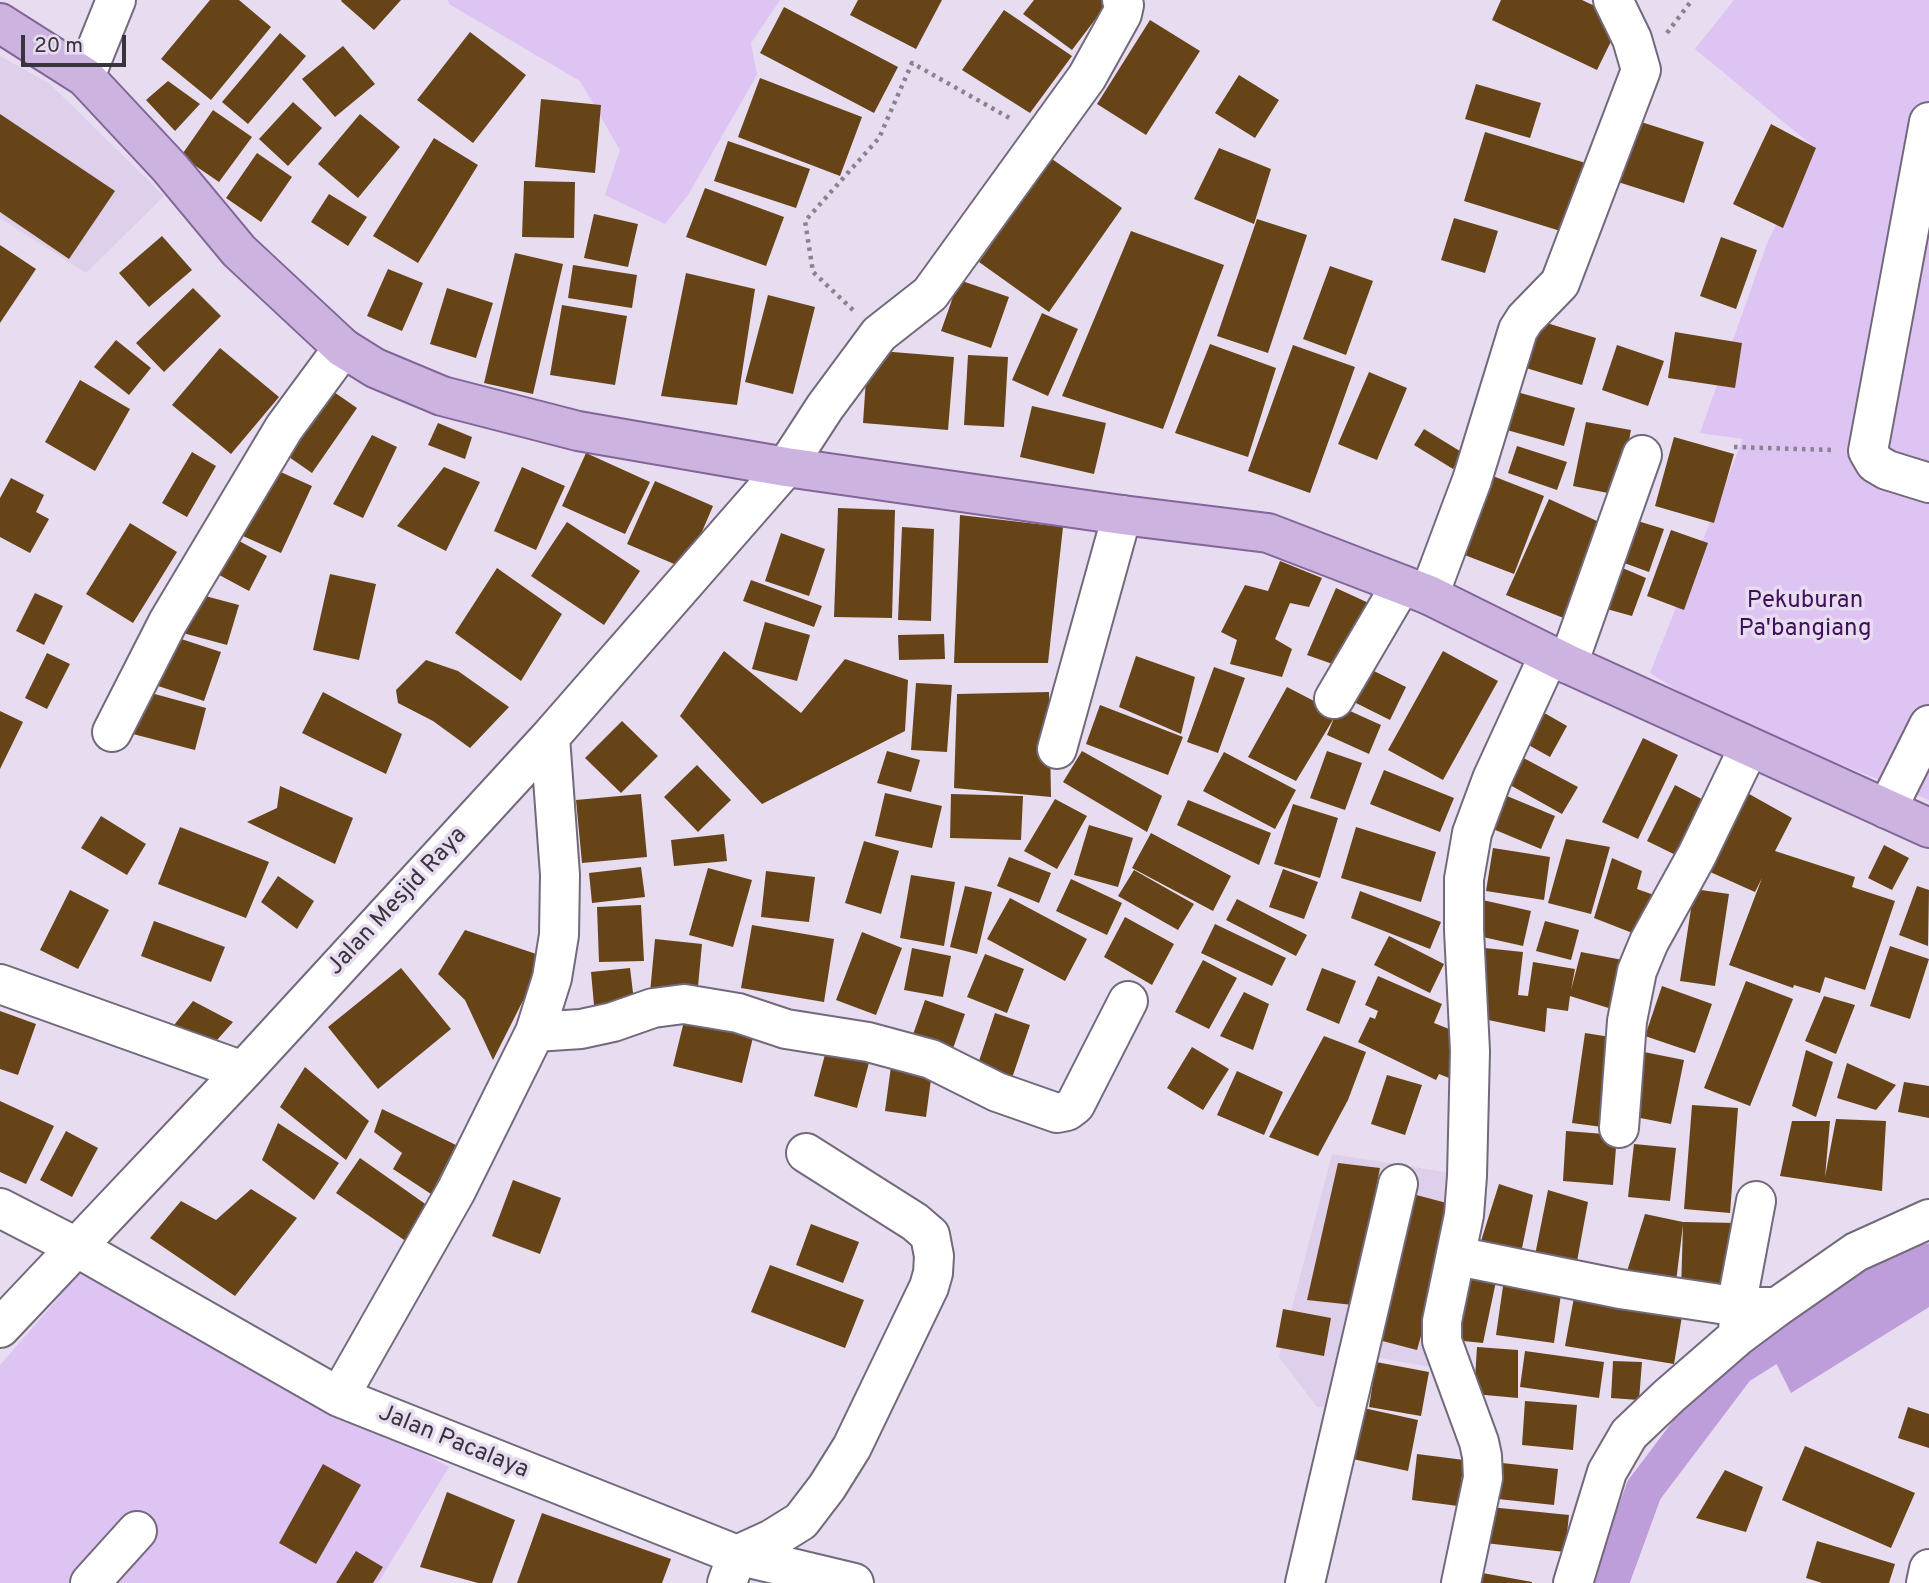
<!DOCTYPE html>
<style>
body{margin:0}
#map{position:relative;width:1929px;height:1583px;overflow:hidden;background:#e7dcf0;font-family:Overpass,sans-serif}
canvas{display:block}
.scale{position:absolute;left:21px;top:35px;width:105px;height:32px;box-sizing:border-box;border:4px solid #38343b;border-top:0;padding-left:9px;font-size:21px;line-height:24px;white-space:nowrap;color:#38343b;-webkit-text-stroke:5px #e7dcf0;paint-order:stroke}
</style>
<div id="map">
<canvas width="1929" height="1583"></canvas>
<div class="scale">20 m</div>
</div>
<script>
const ctx = document.querySelector('canvas').getContext('2d');
ctx.lineJoin = 'round';
function paint(path, color) { ctx.fillStyle = color; ctx.fill(path, 'evenodd'); }
const shape = rows => new Path2D(rows.map(r => 'M' + r).join(''));
function stroke(path, color, width, dash) { ctx.strokeStyle = color; ctx.lineWidth = width; ctx.lineCap = dash ? 'butt' : 'round'; ctx.setLineDash(dash || []); ctx.stroke(path); }
function write(font, color, halo, rows, align = 'center') {
  ctx.font = font + ' Overpass,sans-serif'; ctx.lineWidth = 7; ctx.setLineDash([]); ctx.textBaseline = 'middle'; ctx.strokeStyle = halo; ctx.fillStyle = color; for (const [text, x, y, turn = 0] of rows) {
    ctx.save(); ctx.translate(x, y); ctx.rotate((+turn || 0) * Math.PI / 180); ctx.textAlign = isNaN(turn) ? turn : align; if (halo) ctx.strokeText(text, 0, 0); ctx.fillText(text, 0, 0); ctx.restore();
  }
}
paint(shape([
 [0,56,50,84,164,196,86,273,0,218],
 [1332,1154,1477,1177,1437,1368,1341,1351,1332,1407,1317,1407,1279,1357]
]), '#decfea');
paint(shape([
 [448,0,780,0,751,43,757,75,688,195,665,224,605,195,620,150,580,81,449,4],
 [1734,0,1929,0,1929,800,1711,712,1650,673,1743,439,1700,433,1768,241,1815,148,1695,49],
 [81,1272,449,1467,378,1583,0,1583,0,1365]
]), '#ddc4f2');
paint(shape([
 [1929,1248,1929,1307,1791,1393,1774,1359]
]), '#be9ddb');
stroke(shape([
 [1610,1583,1644,1490,1737,1367,1846,1298,1929,1262]
]), '#be9ddb', 37);
paint(shape([
 [210,0,239,0,271,27,211,100,161,59],
 [342,0,401,0,374,30,341,1],
 [858,0,942,0,916,49,850,15],
 [1034,0,1101,0,1107,4,1072,50,1023,14],
 [1501,0,1582,0,1622,19,1597,70,1492,20],
 [784,7,898,67,874,113,760,53],
 [1004,10,1072,56,1030,113,962,70],
 [1150,20,1200,51,1146,135,1097,104],
 [470,32,526,75,473,143,417,100],
 [280,33,306,56,248,124,222,102],
 [343,46,375,84,335,117,302,79],
 [1239,75,1279,100,1255,138,1215,113],
 [760,78,862,117,840,176,738,137],
 [168,81,200,104,175,131,146,100],
 [1476,84,1541,103,1530,138,1465,119],
 [541,99,601,105,595,173,535,167],
 [293,102,322,128,288,166,259,139],
 [213,110,252,137,219,182,181,156],
 [0,114,115,191,69,259,0,212],
 [360,114,400,147,358,198,318,164],
 [1638,121,1704,142,1684,203,1618,182],
 [1771,124,1816,148,1783,228,1733,204],
 [1485,132,1592,165,1570,234,1464,201],
 [434,138,478,165,418,263,373,236],
 [728,141,810,169,796,208,714,181],
 [1219,148,1271,169,1254,224,1194,199],
 [257,153,292,177,261,222,226,198],
 [1052,159,1122,208,1049,312,979,262],
 [524,181,575,182,574,238,522,237],
 [705,188,784,217,766,266,686,237],
 [329,194,367,217,348,246,311,222],
 [594,214,638,224,628,267,584,258],
 [1454,218,1498,231,1485,273,1441,260],
 [1257,219,1307,235,1268,353,1217,336],
 [1131,231,1224,265,1163,429,1062,396],
 [162,236,192,270,149,307,119,273],
 [1721,237,1757,250,1736,309,1700,296],
 [0,245,36,269,0,323],
 [515,253,563,264,533,394,484,383],
 [573,265,637,275,632,308,568,298],
 [1330,266,1373,281,1346,355,1303,339],
 [388,269,423,283,402,331,367,316],
 [686,273,755,289,737,405,661,396],
 [959,280,1009,297,991,348,941,331],
 [193,288,221,316,164,372,136,343],
 [447,288,493,303,476,358,430,344],
 [768,295,815,307,793,394,745,382],
 [562,305,627,316,615,385,550,375],
 [1042,313,1078,329,1048,396,1012,380],
 [1527,317,1596,338,1582,385,1513,364],
 [1675,332,1742,343,1735,388,1668,378],
 [116,340,151,368,129,395,94,367],
 [1210,344,1276,368,1248,457,1175,433],
 [1293,345,1355,367,1310,493,1248,471],
 [1617,345,1664,361,1648,406,1602,390],
 [220,348,279,397,231,454,172,405],
 [868,350,954,357,948,430,863,423],
 [968,355,1008,357,1004,427,964,425],
 [1369,372,1407,388,1377,460,1338,444],
 [80,380,130,409,95,471,45,442],
 [321,383,357,408,312,473,276,448],
 [1506,389,1575,408,1564,446,1496,427],
 [1032,406,1106,423,1094,474,1020,457],
 [1586,422,1631,430,1618,495,1573,486],
 [438,423,472,437,465,459,428,445],
 [1424,429,1463,453,1453,469,1414,445],
 [372,435,397,447,363,518,333,504],
 [1674,437,1734,454,1714,523,1655,506],
 [1517,446,1567,462,1557,490,1508,473],
 [192,452,216,466,187,517,162,503],
 [586,453,650,482,625,534,562,506],
 [265,465,312,486,281,553,234,532],
 [444,467,480,482,446,551,397,526],
 [522,467,565,486,536,550,494,531],
 [1480,471,1544,496,1514,574,1449,549],
 [11,478,44,495,36,512,49,519,30,553,0,537,0,498],
 [655,481,713,506,686,569,627,544],
 [1549,499,1610,527,1571,621,1506,595],
 [838,508,895,510,892,618,834,617],
 [960,515,1063,527,1048,663,954,663],
 [1631,519,1664,529,1649,572,1616,560],
 [567,522,640,571,604,625,531,576],
 [130,523,177,552,133,623,86,594],
 [902,527,934,529,931,621,898,620],
 [1671,530,1708,543,1684,610,1647,596],
 [781,533,825,549,809,596,765,581],
 [228,535,267,556,249,591,210,570],
 [1280,561,1322,578,1309,607,1290,603,1275,639,1292,649,1282,677,1230,664,1237,640,1221,632,1245,585,1268,591],
 [1613,564,1646,578,1632,616,1596,606],
 [497,568,562,614,521,681,455,633],
 [330,574,376,584,359,660,313,650],
 [751,580,822,606,814,627,743,601],
 [1336,588,1373,605,1338,666,1307,655],
 [35,593,63,606,44,645,16,631],
 [194,593,239,605,227,645,183,633],
 [765,622,810,635,797,681,752,669],
 [944,634,945,659,899,660,898,635],
 [169,635,221,652,204,701,152,684],
 [724,651,801,713,845,659,908,680,905,731,762,804,680,716],
 [1443,651,1498,681,1443,780,1388,750],
 [47,653,70,664,47,709,25,698],
 [1136,656,1195,677,1181,734,1119,707],
 [426,660,458,671,509,707,470,748,433,721,398,703,396,690],
 [1360,664,1406,687,1390,720,1344,697],
 [1214,667,1245,678,1218,753,1187,742],
 [916,683,952,685,947,752,911,750],
 [1287,687,1337,713,1296,781,1248,757],
 [140,690,206,708,195,750,129,733],
 [323,692,402,734,386,774,302,733],
 [1049,692,1051,797,954,788,957,694],
 [1100,705,1183,737,1168,775,1086,744],
 [1339,706,1381,725,1369,754,1327,735],
 [1534,707,1567,726,1550,757,1516,738],
 [0,711,23,722,0,769],
 [622,721,658,756,621,793,585,758],
 [1643,738,1678,755,1638,839,1602,822],
 [887,751,920,760,911,792,877,783],
 [1082,751,1162,796,1147,832,1063,782],
 [1327,751,1362,763,1345,810,1310,798],
 [1224,752,1296,790,1275,829,1203,791],
 [1516,754,1578,787,1562,814,1501,780],
 [697,765,731,800,698,832,664,797],
 [1384,770,1454,798,1440,832,1370,804],
 [1675,785,1717,807,1688,861,1647,841],
 [280,786,353,818,335,864,247,822,277,808],
 [1742,790,1792,818,1775,851,1855,877,1852,887,1895,901,1865,990,1825,977,1820,993,1794,985,1793,988,1729,965,1762,878,1755,892,1699,867],
 [1495,791,1555,816,1541,849,1481,824],
 [885,793,942,806,932,848,875,836],
 [641,794,647,857,582,863,576,800],
 [951,794,1023,796,1021,840,950,838],
 [1055,799,1087,816,1057,869,1024,851],
 [1188,800,1271,833,1259,865,1177,825],
 [1293,804,1338,818,1320,878,1274,864],
 [101,816,146,844,127,875,81,848],
 [1089,825,1133,838,1118,887,1074,875],
 [180,827,269,862,246,918,158,884],
 [1356,827,1436,852,1421,902,1341,878],
 [1151,833,1231,876,1213,911,1132,868],
 [724,834,727,861,674,866,671,840],
 [1566,839,1610,847,1591,914,1548,903],
 [864,841,899,851,881,914,845,903],
 [1884,845,1909,858,1892,890,1868,878],
 [1493,848,1550,857,1544,900,1486,891],
 [1009,857,1051,873,1039,903,997,886],
 [1612,858,1642,871,1637,889,1657,896,1652,922,1639,918,1635,934,1594,918],
 [641,867,645,897,592,903,589,873],
 [708,868,752,880,733,947,689,935],
 [1283,869,1318,882,1304,919,1269,907],
 [1134,870,1194,904,1178,930,1118,896],
 [766,871,815,877,809,922,761,917],
 [911,875,955,882,944,946,900,938],
 [278,876,314,901,297,929,261,902],
 [1071,879,1122,903,1107,935,1056,911],
 [965,886,992,892,977,954,950,947],
 [1917,886,1929,890,1928,946,1899,935],
 [1694,889,1729,894,1715,986,1680,981],
 [70,890,109,910,78,969,40,950],
 [1360,891,1441,922,1430,949,1351,918],
 [1010,898,1087,939,1065,981,987,939],
 [1474,898,1531,911,1523,946,1465,933],
 [1237,899,1307,935,1296,956,1226,920],
 [641,905,644,961,599,962,597,907],
 [1125,917,1174,944,1152,985,1104,957],
 [154,921,225,947,211,982,141,956],
 [1545,921,1579,930,1571,960,1536,951],
 [1215,924,1286,958,1272,986,1201,953],
 [752,925,834,939,824,1002,741,988],
 [465,930,545,957,493,1060,465,1000,438,974],
 [862,932,902,948,876,1015,836,1000],
 [1389,936,1444,964,1430,993,1374,965],
 [655,939,702,944,697,997,650,993],
 [1890,946,1929,959,1910,1019,1870,1006],
 [1475,947,1523,952,1518,995,1528,996,1533,962,1575,969,1571,990,1581,952,1633,962,1618,1011,1570,996,1568,1011,1547,1008,1545,1032,1479,1018],
 [912,948,951,956,943,997,904,990],
 [985,954,1024,969,1007,1013,967,997],
 [1203,960,1237,978,1209,1029,1175,1012],
 [401,968,451,1029,378,1089,328,1027],
 [630,968,634,1001,594,1005,591,972],
 [1322,968,1356,981,1339,1024,1306,1010],
 [1378,976,1442,1004,1434,1023,1454,1031,1459,1082,1439,1074,1436,1080,1358,1042,1370,1017,1375,1019,1378,1011,1365,1005],
 [1746,981,1793,999,1750,1106,1704,1088],
 [1662,986,1712,1004,1695,1053,1645,1036],
 [1244,992,1269,1004,1253,1050,1220,1036],
 [1824,996,1855,1005,1836,1054,1805,1041],
 [925,1000,965,1014,949,1060,909,1046],
 [193,1001,233,1022,210,1048,171,1029],
 [0,1011,36,1024,18,1075,0,1069],
 [686,1013,755,1029,742,1083,673,1066],
 [995,1013,1030,1025,1011,1081,976,1070],
 [1585,1033,1623,1039,1610,1128,1572,1123],
 [1324,1036,1366,1052,1348,1100,1318,1156,1269,1137],
 [828,1043,871,1055,857,1108,814,1096],
 [1192,1047,1229,1069,1203,1110,1167,1088],
 [1806,1050,1833,1062,1816,1117,1792,1106],
 [1644,1052,1684,1060,1671,1124,1630,1116],
 [892,1059,933,1064,926,1117,885,1111],
 [1847,1063,1896,1085,1876,1110,1837,1098],
 [305,1067,369,1121,346,1160,280,1107],
 [1237,1071,1283,1092,1264,1135,1217,1115],
 [1387,1075,1422,1085,1405,1135,1371,1124],
 [1904,1082,1929,1086,1929,1118,1898,1112],
 [0,1101,54,1126,26,1184,0,1172],
 [1692,1105,1738,1108,1730,1213,1684,1209],
 [382,1109,456,1145,431,1194,393,1169,402,1153,374,1132],
 [1836,1119,1886,1121,1882,1191,1780,1176,1792,1121,1830,1121,1825,1177],
 [278,1123,339,1163,314,1200,262,1160],
 [66,1131,98,1148,72,1197,40,1180],
 [1566,1131,1617,1135,1613,1185,1563,1181],
 [1634,1144,1676,1148,1670,1201,1628,1197],
 [360,1158,431,1208,407,1242,336,1193],
 [1338,1163,1380,1168,1353,1305,1307,1300],
 [513,1180,561,1198,540,1254,492,1236],
 [1499,1184,1533,1195,1521,1253,1481,1241],
 [251,1189,297,1218,235,1296,150,1238,181,1201,216,1220],
 [1548,1190,1588,1202,1575,1272,1533,1265],
 [1405,1192,1458,1206,1417,1350,1367,1337],
 [1645,1214,1683,1222,1738,1223,1730,1288,1681,1291,1683,1225,1675,1290,1623,1284],
 [811,1224,859,1242,843,1283,796,1265],
 [770,1265,864,1300,845,1348,751,1312],
 [1465,1267,1498,1272,1483,1343,1454,1340],
 [1503,1286,1561,1294,1554,1343,1496,1335],
 [1575,1292,1683,1310,1674,1364,1565,1346],
 [1283,1309,1331,1318,1324,1356,1276,1347],
 [1477,1347,1518,1350,1518,1398,1474,1394],
 [1525,1351,1604,1362,1599,1398,1520,1387],
 [1613,1361,1642,1362,1639,1400,1611,1398],
 [1376,1362,1429,1372,1421,1416,1369,1407],
 [1525,1401,1577,1405,1573,1450,1522,1445],
 [1359,1407,1418,1420,1408,1471,1348,1458],
 [1908,1407,1929,1414,1929,1448,1898,1438],
 [1805,1446,1915,1493,1891,1548,1782,1500],
 [1417,1454,1464,1460,1458,1506,1412,1500],
 [1502,1463,1558,1469,1554,1505,1498,1499],
 [323,1464,361,1485,316,1564,279,1543],
 [1725,1470,1763,1487,1746,1532,1696,1518],
 [447,1492,515,1520,492,1583,478,1583,420,1567],
 [1480,1506,1569,1515,1565,1552,1476,1542],
 [542,1513,671,1559,662,1583,517,1583],
 [1817,1541,1895,1564,1889,1583,1822,1583,1806,1578],
 [356,1551,383,1567,373,1583,336,1583],
 [1466,1570,1532,1582,1532,1583,1464,1583]
]), '#674417');
const minor = shape([
 [85,77,116,0],
 [1929,122,1868,451,1875,463,1887,470,1929,483],
 [1429,595,1472,480,1518,330,1525,319,1560,283,1641,70,1632,39,1613,0],
 [1568,664,1642,455],
 [1334,699,1401,585],
 [112,732,168,622,284,428,343,348],
 [1057,749,1122,515],
 [1887,809,1929,725],
 [0,984,243,1071],
 [535,1032,581,1029,613,1022,653,1008,684,1004,738,1013,786,1029,868,1042,931,1059,997,1092,1057,1113,1067,1111,1075,1105,1128,1001],
 [1619,1128,1627,1021,1637,971,1649,942,1697,855,1749,747],
 [0,1208,76,1247,339,1397,737,1555,854,1583],
 [1457,1256,1620,1289,1740,1307,1777,1307],
 [0,1328,243,1071,550,737,786,467,825,407,879,334,930,294,1087,77,1122,14,1124,5,1122,0],
 [1738,1334,1740,1286,1756,1201],
 [339,1397,456,1191,535,1032,552,978,559,935,560,875,550,737],
 [90,1583,137,1531],
 [727,1583,737,1555,772,1539,801,1521,827,1487,852,1447,929,1287,933,1273,934,1256,930,1235,915,1222,806,1153],
 [1305,1583,1398,1184],
 [1461,1583,1483,1478,1482,1456,1479,1442,1442,1341,1442,1321,1464,1215,1467,1176,1470,1051,1464,930,1464,879,1472,833,1492,779,1549,655],
 [1573,1583,1607,1472,1629,1434,1669,1396,1738,1336,1777,1307,1856,1252,1929,1219],
 [1926,1583,1929,1569]
]);
const major = shape([
 [0,23,85,77,170,168,239,251,343,348,375,368,442,396,578,431,786,467,1122,515,1268,533,1429,595,1568,664,1929,828]
]);
stroke(minor, '#72697b', 42);
stroke(major, '#826599', 42);
stroke(shape([
 [1667,33,1692,0],
 [853,310,813,272,805,221,879,138,912,63,1013,120],
 [1734,447,1832,450]
]), '#8a828f', 4.5, [3.5, 5]);
stroke(minor, '#fff', 38);
stroke(major, '#ccb3e0', 38);
write('24px', '#3f115b', '#e7dcf0', [
 ["Pekuburan",1805,602],
 ["Pa'bangiang",1805,630]
]);
write('24px', '#38343b', '#e7dcf0', [
 ["Jalan Mesjid Raya",398,902,-47],
 ["Jalan Pacalaya",453,1443,22]
]);
</script>
